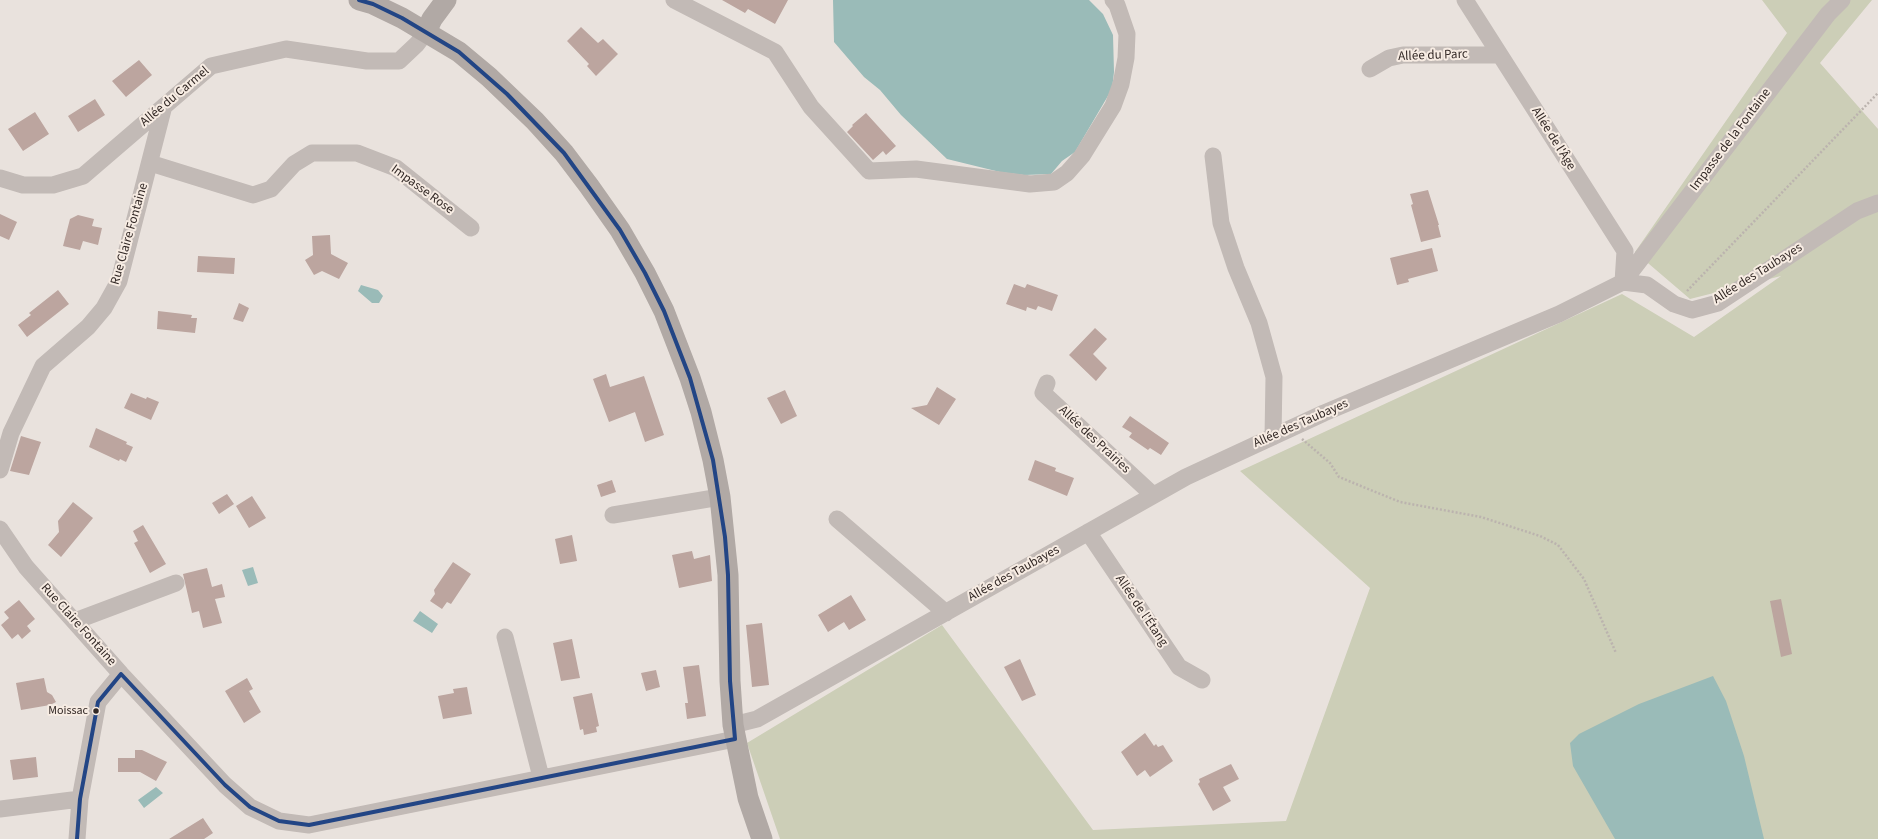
<!DOCTYPE html>
<meta charset="utf-8">
<style>
body{margin:0}
canvas{display:block;background:#e9e2dd}
</style>
<canvas width="1878" height="839"></canvas>
<script>
const ctx = document.querySelector('canvas').getContext('2d');
ctx.lineJoin = 'round';
function paint(path, color) { ctx.fillStyle = color; ctx.fill(path, 'evenodd'); }
const shape = rows => new Path2D(rows.map(r => 'M' + r).join(''));
function stroke(path, color, width, dash) { ctx.strokeStyle = color; ctx.lineWidth = width; ctx.lineCap = dash ? 'butt' : 'round'; ctx.setLineDash(dash || []); ctx.stroke(path); }
function write(font, color, halo, rows, align = 'center') {
  ctx.font = font + ' "Source Sans 3",sans-serif'; ctx.lineWidth = 4; ctx.setLineDash([]); ctx.textBaseline = 'middle'; ctx.strokeStyle = halo; ctx.fillStyle = color; for (const [text, x, y, turn = 0] of rows) {
    ctx.save(); ctx.translate(x, y); ctx.rotate((+turn || 0) * Math.PI / 180); ctx.textAlign = isNaN(turn) ? turn : align; if (halo) ctx.strokeText(text, 0, 0); ctx.fillText(text, 0, 0); ctx.restore();
  }
}
paint(shape([
 [1762,0,1872,0,1820,63,1878,129,1878,839,780,839,747,743,942,625,1093,830,1286,821,1370,588,1240,471,1622,294,1694,337,1781,276,1690,299,1635,252,1787,33]
]), '#ccceb7');
paint(shape([
 [833,0,1089,0,1103,14,1113,35,1114,72,1112,89,1075,152,1062,161,1051,174,1024,175,1000,172,947,159,901,115,880,90,864,77,834,42],
 [361,285,378,290,383,296,379,303,372,303,358,291],
 [253,567,258,583,248,586,242,570],
 [420,611,438,624,432,633,413,621],
 [1713,676,1726,701,1744,756,1764,839,1615,839,1573,766,1570,743,1579,734,1639,704],
 [156,787,163,793,144,808,138,800]
]), '#9abbb8');
paint(shape([
 [722,0,788,0,775,24,748,9,745,13],
 [581,27,598,43,603,39,618,54,596,76,587,66,589,64,567,41],
 [139,60,152,75,126,97,112,81],
 [95,99,105,115,78,132,68,116],
 [35,112,49,134,23,151,8,129],
 [866,113,896,146,886,155,883,151,873,160,847,132,853,126,852,125],
 [1428,190,1439,225,1438,225,1441,237,1421,242,1411,205,1413,204,1410,194],
 [0,214,17,222,9,240,0,236],
 [78,215,94,219,92,226,102,228,98,245,83,241,80,250,63,246,70,219],
 [330,235,331,254,348,263,339,279,322,271,314,275,305,260,313,255,312,236],
 [1432,248,1438,271,1408,279,1409,282,1397,285,1390,258],
 [198,256,235,258,234,274,197,272],
 [1014,284,1025,288,1027,284,1058,295,1052,311,1038,306,1036,310,1027,307,1026,311,1006,304],
 [58,290,69,304,27,337,18,325,31,315,29,313],
 [239,303,249,308,243,322,233,319],
 [158,311,192,315,191,318,197,318,195,333,157,329],
 [1095,328,1107,339,1093,354,1107,368,1096,381,1069,355],
 [606,374,610,387,644,376,664,435,645,442,635,412,609,422,593,379],
 [937,387,956,399,939,425,911,408,927,405],
 [785,390,797,416,781,424,767,398],
 [131,393,146,399,147,397,159,402,151,420,124,408],
 [1130,416,1169,443,1161,455,1150,448,1148,450,1129,437,1132,433,1122,427],
 [96,428,127,442,126,444,133,447,126,462,120,459,119,461,89,447],
 [21,436,41,442,29,475,10,471],
 [1035,460,1056,468,1055,471,1074,478,1067,496,1028,480],
 [612,480,616,492,601,497,597,485],
 [227,494,234,504,219,514,212,503],
 [252,496,266,518,249,528,236,506],
 [73,502,93,518,61,557,48,545,59,532,58,521],
 [143,525,166,564,150,573,134,543,138,541,133,531],
 [572,535,577,561,560,564,555,539],
 [692,551,694,559,710,555,712,581,679,588,672,555],
 [453,562,471,574,451,604,447,602,442,609,430,601,435,594,434,590],
 [207,568,212,587,222,584,225,597,215,599,222,623,203,628,199,611,192,613,183,574],
 [851,595,866,620,849,630,844,622,828,632,818,615],
 [1781,599,1792,654,1781,657,1770,601],
 [19,600,35,619,27,626,31,631,22,639,18,634,12,639,1,625,9,618,4,612],
 [762,623,769,685,752,687,746,625],
 [572,639,580,678,561,681,553,643],
 [1020,659,1036,695,1022,701,1004,667],
 [699,665,706,716,687,719,685,703,688,703,683,667],
 [656,670,660,687,646,691,641,673],
 [44,678,47,692,52,695,56,702,50,705,21,710,16,683],
 [247,678,253,689,249,691,261,712,244,723,225,691],
 [467,687,472,714,443,719,438,696,454,693,453,689],
 [592,693,599,726,596,727,597,732,584,735,583,729,580,730,573,697],
 [1145,733,1154,746,1156,744,1158,747,1163,745,1173,761,1150,777,1145,770,1137,776,1121,752],
 [135,750,142,750,167,762,156,781,140,772,118,772,118,758,135,758],
 [36,757,38,777,13,780,10,760],
 [1231,764,1239,779,1223,787,1231,801,1213,811,1198,784,1200,782,1199,779],
 [203,818,213,833,204,839,169,839]
]), '#bca59f');
stroke(shape([
 [1687,291,1878,93],
 [1302,439,1330,463,1339,477,1400,502,1481,517,1540,536,1558,545,1584,579,1616,653]
]), '#bbb3ae', 2.5, [2, 2]);
stroke(shape([
 [674,0,775,52,811,107,869,171,916,169,1030,184,1054,182,1067,173,1082,156,1113,106,1121,84,1126,58,1127,34,1117,5,1113,0],
 [1465,0,1625,251,1623,282],
 [1370,69,1389,58,1403,55,1500,55],
 [1213,156,1221,223,1236,268,1259,323,1274,377,1273,437],
 [150,163,253,195,271,189,294,164,312,153,357,153,396,168,471,228],
 [0,178,23,185,53,185,83,176,211,66,286,49,367,61,399,61,417,44,426,32],
 [1623,282,1828,14,1842,0],
 [1047,383,1043,393,1153,495],
 [0,470,11,433,43,366,88,327,104,308,119,281,164,106],
 [613,515,720,497],
 [837,519,946,613],
 [0,529,26,567,121,674,225,785,250,807,279,821,309,825,735,739],
 [1088,532,1179,667,1202,680],
 [75,621,176,583],
 [505,637,541,777],
 [733,725,757,719,1186,477,1324,413,1559,314,1623,282,1647,285,1674,304,1692,310,1718,303,1857,211,1878,203],
 [0,809,80,799],
 [77,839,80,799,98,702,121,674]
]), '#c2bab6', 17);
stroke(shape([
 [359,0,373,4,402,18,459,52,489,77,535,121,564,153,589,186,620,230,645,273,664,311,690,378,701,412,713,460,720,497,728,575,730,681,733,725,748,798,762,839],
 [426,32,432,19,446,0]
]), '#b1a9a5', 21);
stroke(shape([
 [359,0,373,4,402,18,459,52,507,94,564,153,620,230,645,273,664,311,690,378,713,460,725,537,728,575,730,681,735,739],
 [121,674,225,785,250,807,279,821,309,825,735,739],
 [77,839,80,799,98,702,121,674]
]), '#224585', 4);
for (const [x, y, r, color] of [
 [96,711,3.5,"#322825"]
]) { const dot = new Path2D(); dot.arc(x, y, r, 0, 2 * Math.PI); ctx.fillStyle = color; ctx.fill(dot); stroke(dot, '#f7ece3', 1.5); }
write('12px', '#322825', '#f7ece3', [
 ["Moissac",88,711]
], 'right');
write('13px', '#322825', '#f7ece3', [
 ["Allée du Parc",1433,56,-2],
 ["Allée du Carmel",175,97,-40],
 ["Allée de l'Âge",1553,139,58],
 ["Impasse de la Fontaine",1731,140,-53],
 ["Impasse Rose",422,190,36],
 ["Rue Claire Fontaine",130,234,-74],
 ["Allée des Taubayes",1758,274,-32],
 ["Allée des Taubayes",1301,424,-24],
 ["Allée des Prairies",1094,440,43],
 ["Allée des Taubayes",1014,574,-29],
 ["Allée de l'Étang",1141,611,56],
 ["Rue Claire Fontaine",78,625,48]
]);
</script>
